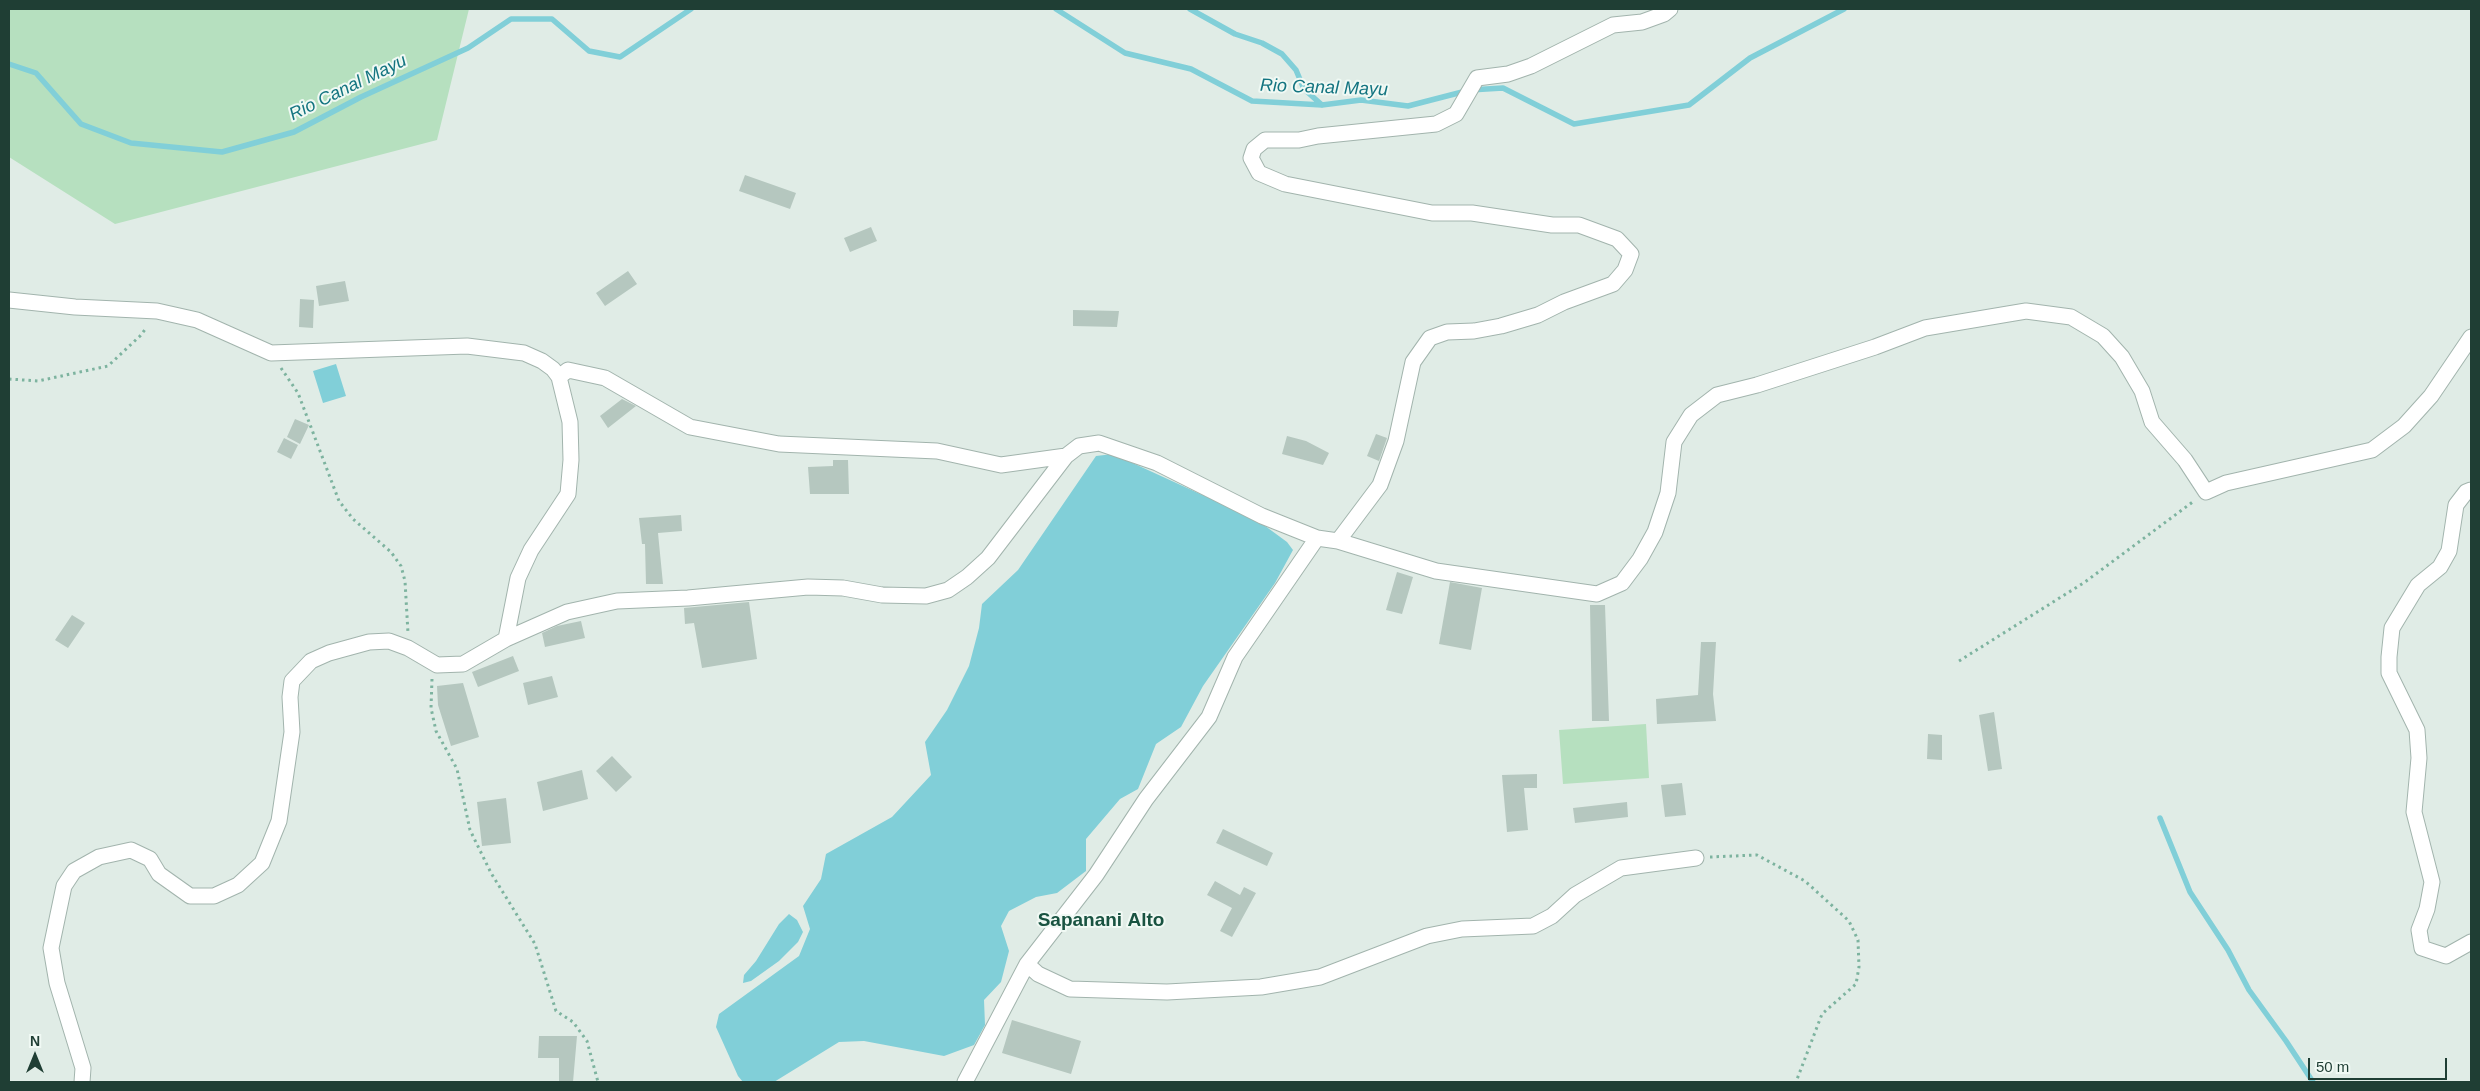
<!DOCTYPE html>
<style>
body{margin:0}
#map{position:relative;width:2480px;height:1091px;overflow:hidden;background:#e0ece6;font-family:Arial,sans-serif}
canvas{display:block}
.frame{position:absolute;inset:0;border:10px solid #1f3e34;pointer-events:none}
.north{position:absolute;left:10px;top:1031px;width:50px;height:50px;-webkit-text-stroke:4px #f0f9f4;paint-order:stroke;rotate:0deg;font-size:14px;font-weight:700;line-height:20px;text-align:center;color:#1f3e34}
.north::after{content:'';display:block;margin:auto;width:18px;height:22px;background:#1f3e34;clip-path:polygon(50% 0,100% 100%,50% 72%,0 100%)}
.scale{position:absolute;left:2308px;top:1058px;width:139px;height:22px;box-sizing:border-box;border:2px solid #1f3e34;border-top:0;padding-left:6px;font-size:15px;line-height:18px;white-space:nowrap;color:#1f3e34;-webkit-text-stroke:4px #f0f9f4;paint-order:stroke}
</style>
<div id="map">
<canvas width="2480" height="1091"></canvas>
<div class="frame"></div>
<div class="north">N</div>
<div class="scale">50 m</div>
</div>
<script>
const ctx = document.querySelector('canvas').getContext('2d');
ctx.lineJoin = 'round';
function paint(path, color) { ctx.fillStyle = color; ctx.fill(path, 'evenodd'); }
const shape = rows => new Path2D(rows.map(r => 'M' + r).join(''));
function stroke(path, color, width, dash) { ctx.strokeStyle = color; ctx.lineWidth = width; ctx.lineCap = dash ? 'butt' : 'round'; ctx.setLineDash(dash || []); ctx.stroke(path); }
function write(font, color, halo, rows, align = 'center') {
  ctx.font = font + ' Arial,sans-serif'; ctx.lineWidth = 4; ctx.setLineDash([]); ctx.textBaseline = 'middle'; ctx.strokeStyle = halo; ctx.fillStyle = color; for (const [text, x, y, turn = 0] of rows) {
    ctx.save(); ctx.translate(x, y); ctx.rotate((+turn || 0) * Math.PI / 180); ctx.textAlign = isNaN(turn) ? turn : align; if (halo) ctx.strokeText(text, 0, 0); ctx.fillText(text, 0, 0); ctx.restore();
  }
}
paint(shape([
 [9,9,469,9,437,140,115,224,9,157],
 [1646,724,1649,778,1563,784,1559,730]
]), '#b6e0bf');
paint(shape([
 [336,364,346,396,323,403,313,371],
 [1113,454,1257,520,1287,542,1293,550,1275,583,1203,686,1181,727,1156,744,1138,789,1120,799,1086,839,1086,871,1057,893,1036,897,1009,911,1001,926,1009,951,1001,982,984,1000,985,1025,974,1045,944,1056,864,1041,839,1042,774,1082,743,1082,738,1076,716,1027,719,1014,799,956,810,929,803,906,821,879,826,854,892,817,931,775,925,742,947,710,969,666,979,628,982,604,1018,570,1096,456],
 [789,914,797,920,803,932,798,942,779,961,751,981,743,983,744,975,756,961,779,924]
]), '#81cfd8');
stroke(shape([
 [1056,9,1125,53,1191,69,1252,101,1322,105,1361,100,1408,106,1470,90,1503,88,1574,124,1689,105,1750,58,1844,9],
 [1190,9,1235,34,1262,43,1282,54,1296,70,1304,89,1322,105],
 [9,64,36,73,81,124,131,143,222,152,294,132,361,97,468,48,511,19,552,19,589,51,620,57,691,9],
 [2160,818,2190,892,2228,950,2249,990,2286,1041,2313,1082]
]), '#81cfd8', 5.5);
paint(shape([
 [745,175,796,193,790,209,739,191],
 [871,227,877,241,850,252,844,238],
 [628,271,637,284,605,306,596,293],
 [345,281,349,301,319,306,316,286],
 [300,299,314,300,313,328,299,327],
 [1073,310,1119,311,1117,327,1073,326],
 [622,399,636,406,608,428,600,416],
 [295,419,309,425,300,444,287,437],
 [1376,434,1387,438,1379,461,1367,456],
 [1287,436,1306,441,1329,453,1323,465,1282,454],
 [284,438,298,445,291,459,277,452],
 [833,460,848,460,849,494,810,494,808,467,833,466],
 [681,515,682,531,658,533,663,584,646,584,645,544,642,544,639,518],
 [1397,572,1413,577,1402,614,1386,610],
 [1450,582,1482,588,1471,650,1439,644],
 [749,602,757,659,702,668,694,623,685,624,684,608],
 [1590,605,1605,605,1609,721,1592,721],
 [72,615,85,623,68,648,55,640],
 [581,621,585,638,545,647,542,633,557,626],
 [1701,642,1716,642,1713,694,1716,721,1657,724,1656,699,1698,695],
 [513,656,519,671,478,687,472,672],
 [552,676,558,697,528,705,523,683],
 [463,683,479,737,451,746,438,705,437,686],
 [1994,712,2002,769,1988,771,1979,715],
 [1928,734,1942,735,1942,760,1927,759],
 [612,756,632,777,616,792,596,771],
 [582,770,588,799,543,811,537,782],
 [1537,774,1537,788,1524,788,1528,830,1507,832,1502,775],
 [1682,783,1686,815,1665,817,1661,785],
 [506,798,511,843,482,846,477,802],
 [1627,802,1628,817,1575,823,1573,808],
 [1223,829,1273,853,1267,866,1216,843],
 [1215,881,1240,895,1244,887,1256,893,1232,937,1220,931,1232,908,1207,895],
 [1012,1020,1081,1041,1071,1074,1002,1053],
 [539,1036,577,1036,573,1082,559,1082,559,1058,538,1058]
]), '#b5c7bf');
const minor = shape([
 [9,300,75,307,157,311,197,320,271,353,467,346,524,353,542,361,553,369,559,377,570,422,571,460,568,494,531,550,518,578,506,639],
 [559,377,568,370,605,378,690,427,779,444,937,451,1001,465,1066,456],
 [2471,490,2466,492,2456,505,2449,551,2440,567,2418,585,2392,628,2389,657,2389,673,2417,730,2419,758,2414,812,2432,882,2427,909,2419,930,2422,948,2446,956,2471,942],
 [1338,541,1380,485,1396,441,1413,362,1430,338,1447,332,1474,331,1501,326,1538,315,1564,302,1613,284,1625,270,1631,254,1617,239,1579,225,1552,225,1472,213,1432,213,1285,184,1259,173,1251,158,1254,149,1265,140,1299,140,1318,136,1436,124,1456,114,1477,78,1508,74,1531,66,1613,25,1642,22,1664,14,1670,9],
 [1027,964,1038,974,1070,989,1167,992,1261,987,1320,977,1427,936,1462,929,1533,926,1552,916,1575,895,1621,868,1696,858],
 [82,1082,83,1068,57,983,51,948,64,886,74,871,99,857,131,850,150,859,159,874,190,896,214,896,238,885,262,863,279,821,292,732,290,697,292,681,311,661,329,653,369,642,389,641,408,648,437,665,463,664,506,639,567,612,617,601,688,598,808,587,843,588,882,595,926,596,948,590,967,577,988,558,1066,456,1079,446,1099,443,1157,463,1262,516,1317,538,1338,541,1436,571,1597,594,1622,583,1640,559,1655,532,1668,493,1674,442,1691,415,1717,395,1757,385,1875,347,1925,328,2026,311,2071,317,2103,336,2122,357,2142,391,2152,422,2185,460,2206,492,2226,483,2372,450,2404,426,2431,396,2471,337],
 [965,1082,1027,964,1096,875,1146,799,1209,717,1235,657,1317,538]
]);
stroke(minor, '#a2b4ad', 17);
stroke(shape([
 [281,368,298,393,339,501,353,519,391,552,401,566,405,581,408,633],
 [9,379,38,381,108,366,140,336,147,327],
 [1959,661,2085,582,2194,501],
 [432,679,431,708,436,731,457,769,470,830,491,873,535,944,556,1011,573,1022,587,1041,598,1082],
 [1710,857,1757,855,1805,881,1849,921,1858,940,1859,967,1856,984,1822,1014,1796,1082]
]), '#7db39f', 3, [2.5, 4]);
stroke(minor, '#fff', 15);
write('italic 18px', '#137480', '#f0f9f4', [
 ["Rio Canal Mayu",348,88,-26],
 ["Rio Canal Mayu",1324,88,2]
]);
write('bold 19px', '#195341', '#f0f9f4', [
 ["Sapanani Alto",1101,921]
]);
</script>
